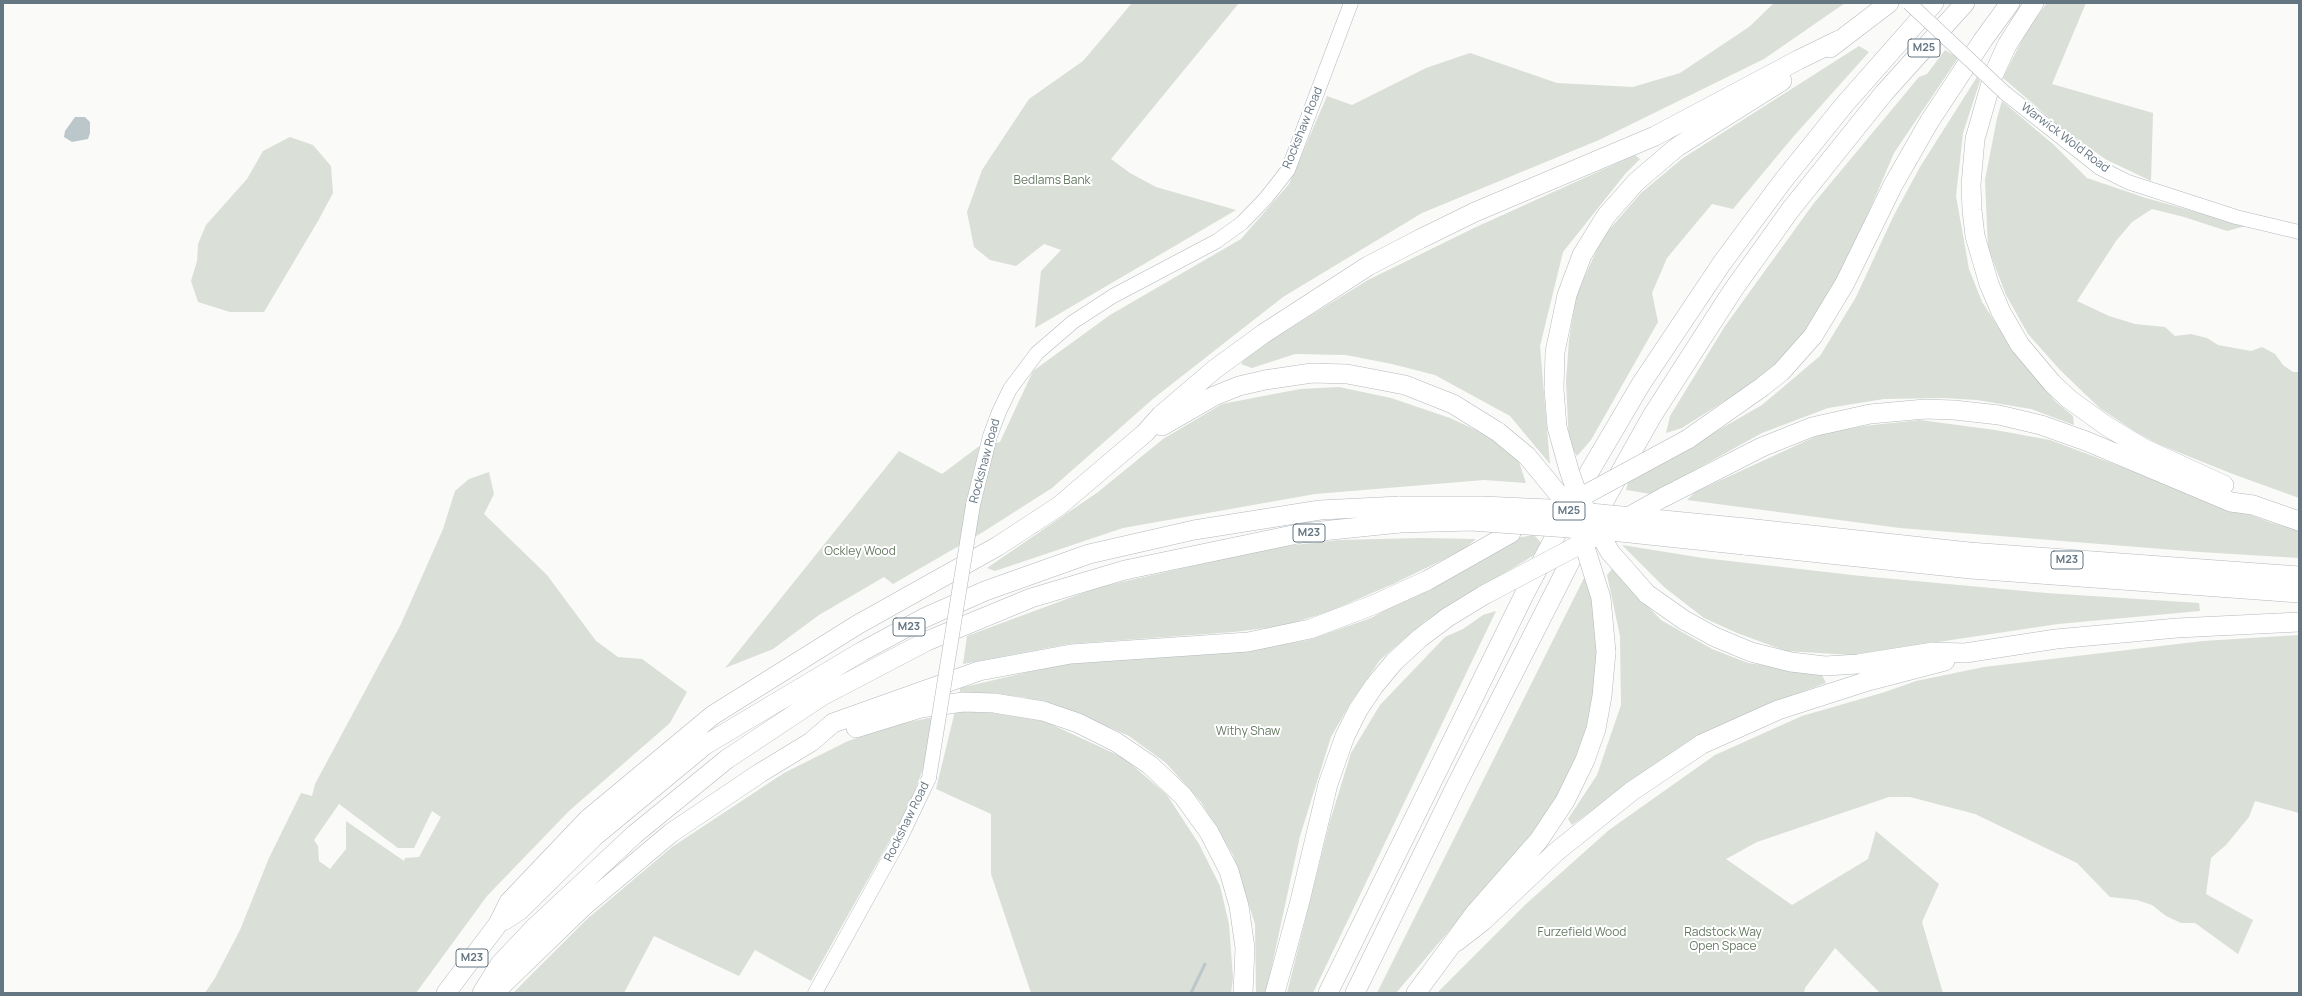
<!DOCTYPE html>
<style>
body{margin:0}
#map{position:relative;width:2302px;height:996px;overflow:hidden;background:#fafaf8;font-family:Manrope,sans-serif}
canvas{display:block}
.frame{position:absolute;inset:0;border:4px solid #657683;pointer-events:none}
</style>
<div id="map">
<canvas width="2302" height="996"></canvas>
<div class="frame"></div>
</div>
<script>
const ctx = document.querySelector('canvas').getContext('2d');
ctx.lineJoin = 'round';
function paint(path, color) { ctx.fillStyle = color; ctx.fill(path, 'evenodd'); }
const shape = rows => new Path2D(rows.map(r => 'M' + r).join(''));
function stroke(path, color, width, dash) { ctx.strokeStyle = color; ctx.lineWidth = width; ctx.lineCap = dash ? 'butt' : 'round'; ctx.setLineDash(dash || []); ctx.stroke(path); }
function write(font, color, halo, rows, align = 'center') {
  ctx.font = font + ' Manrope,sans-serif'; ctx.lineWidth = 4; ctx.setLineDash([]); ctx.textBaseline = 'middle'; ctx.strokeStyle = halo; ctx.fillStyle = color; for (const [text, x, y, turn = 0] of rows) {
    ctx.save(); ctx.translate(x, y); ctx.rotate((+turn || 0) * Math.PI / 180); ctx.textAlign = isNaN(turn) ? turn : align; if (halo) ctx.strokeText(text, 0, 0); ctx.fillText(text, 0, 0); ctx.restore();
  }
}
paint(shape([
 [1132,3,1239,3,1111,159,1130,173,1156,187,1236,210,1035,328,1041,271,1061,250,1044,244,1016,266,990,260,974,247,967,212,982,170,1029,99,1083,61],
 [1774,3,1845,3,1764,59,1599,140,1422,213,1283,297,1154,398,1052,488,983,532,893,584,884,577,819,615,773,649,725,668,899,451,942,474,978,447,1000,442,1033,371,1110,315,1241,239,1289,184,1327,96,1352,105,1426,68,1470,53,1557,83,1633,87,1680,73,1749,27],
 [2047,3,2086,3,2052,84,2153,113,2151,181,2105,159,2060,127,2003,78,2027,30],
 [1859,46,1869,52,1793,137,1733,209,1712,204,1667,258,1652,293,1658,322,1591,440,1577,456,1569,443,1566,382,1569,340,1576,296,1602,238,1641,193,1683,158],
 [1945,50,1958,58,1894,153,1862,228,1824,304,1807,330,1778,367,1682,428,1666,433,1670,416,1725,326,1814,203,1919,77,1927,74],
 [1977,77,1980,81,1963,133,1956,196,1969,269,1982,302,2012,348,2056,402,2073,416,2074,425,2031,409,1977,400,1943,398,1884,399,1828,408,1762,433,1651,494,1626,490,1628,482,1762,405,1820,356,1856,297,1894,215,1920,167],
 [2002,101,2054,145,2087,178,2146,198,2246,226,2227,231,2184,217,2152,209,2132,222,2116,241,2077,301,2109,316,2135,324,2165,327,2175,336,2191,334,2207,338,2218,345,2251,351,2262,347,2275,354,2283,365,2293,372,2299,372,2299,498,2230,473,2158,444,2136,432,2101,409,2086,395,2060,370,2028,334,2006,295,1988,248,1985,180,1997,118],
 [290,137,313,145,331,166,333,193,318,221,264,312,230,312,198,302,191,281,197,261,198,244,206,225,247,179,263,151],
 [1635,155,1640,159,1626,173,1563,252,1540,346,1550,464,1510,416,1435,375,1392,364,1346,355,1295,354,1252,368,1241,364,1247,355,1368,280,1474,228],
 [1339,387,1391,398,1450,418,1489,436,1519,462,1526,483,1484,480,1315,494,1123,528,995,571,987,568,1098,492,1163,439,1222,404,1300,389],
 [1920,420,1995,430,2050,440,2272,523,2299,530,2299,558,2200,552,1900,528,1687,500,1695,492,1821,434,1864,426],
 [489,472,494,494,484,514,547,575,596,641,618,657,642,659,687,692,670,723,569,811,487,896,416,993,205,993,215,978,240,930,269,858,301,793,312,796,315,784,401,624,443,529,455,491,469,479],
 [339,804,398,848,414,848,432,811,441,817,419,857,405,858,404,861,346,821,346,849,330,869,319,861,318,846,314,840],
 [1534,535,1546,548,1425,621,1380,660,1351,702,1331,737,1300,836,1266,993,1256,993,1255,924,1233,855,1201,802,1166,763,1129,736,1083,716,1022,697,960,693,960,688,1058,665,1116,658,1248,651,1308,640,1371,618,1516,538],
 [1420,538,1476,539,1463,550,1393,584,1328,612,1282,626,1234,632,1068,644,963,664,967,636,1099,587,1277,547,1339,540],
 [1622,545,1703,558,1861,576,2046,593,2199,603,2200,611,2058,624,1851,655,1786,651,1737,633,1704,618,1664,587],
 [1612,569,1661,620,1712,649,1748,663,1821,673,1826,683,1766,705,1662,761,1572,825,1568,819,1597,775,1621,705,1620,636,1607,575],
 [1586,574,1596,606,1596,676,1588,728,1569,779,1543,821,1396,993,1377,993],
 [1496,611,1313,993,1287,993,1330,821,1351,753,1380,705,1445,637,1463,629,1483,615],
 [2299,635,2299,813,2255,801,2249,817,2226,845,2211,858,2206,894,2253,920,2238,954,2195,923,2181,923,2166,916,2152,905,2137,900,2110,897,2077,863,1975,814,1910,797,1889,797,1757,842,1726,859,1792,905,1868,859,1876,831,1939,884,1922,922,1943,993,1880,993,1835,948,1805,988,1804,993,1437,993,1526,904,1609,830,1715,755,1802,716,1885,692,1916,681,1984,667,2203,641],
 [955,711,996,713,1042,720,1124,758,1167,795,1199,844,1220,886,1229,924,1233,978,1231,993,1031,993,991,874,991,814,936,789],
 [934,717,928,756,908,808,811,981,755,950,739,976,654,936,624,993,513,993,587,919,672,847,784,773,848,741,899,724]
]), '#dadfd7');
paint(shape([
 [75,117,85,117,90,122,90,133,88,139,72,142,64,137,65,131]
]), '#bbc7cb');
stroke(shape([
 [1191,993,1205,964]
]), '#bbc7cb', 3);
const secondary = shape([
 [2005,93,2100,168,2128,182,2236,217,2299,232],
 [973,505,990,436,999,412,1010,389,1037,353,1073,322,1113,296,1217,241,1242,223,1266,198,1288,170,1351,3],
 [815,993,900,839,929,778]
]);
const highway = shape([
 [2034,3,2007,45,1993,76,1975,139,1971,185,1972,210,1975,236,1989,284,2001,312,2020,345,2052,383,2069,399,2105,425,2143,448,2224,485],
 [1830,48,1889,3],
 [1554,389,1555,352,1567,295,1582,255,1606,216,1636,182,1677,147,1782,81],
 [1162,426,1214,396,1239,386,1265,380,1312,373,1347,374,1405,385,1453,404,1498,432],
 [1688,439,1762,387,1781,372,1813,336,1845,283,1893,185,1929,122,1983,40,2010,3],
 [1664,497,1762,447,1812,427,1870,414,1925,409,1954,410,1999,415,2041,425,2086,441,2231,502,2253,505,2299,521],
 [1746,528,1969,552,2299,576],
 [1744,545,1971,569,2299,593],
 [1647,594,1684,620,1715,637,1751,652,1791,662,1825,666,1858,664,1933,652,1965,653,2056,639,2177,628,2299,622],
 [856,728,921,708,963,702,994,703,1043,711,1078,723,1116,742,1150,765,1183,796,1209,832,1229,871,1239,906,1245,948,1243,993],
 [505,920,520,910,595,836,705,745,861,652,924,618,985,591,1089,554,1194,530,1320,510,1400,506],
 [1456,942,1483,921,1556,852,1632,791,1702,744,1778,710,1868,681,1945,661],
 [446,993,498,924,509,902,588,819,713,715,857,625,998,546,1059,506,1145,433,1161,415,1215,369,1263,334,1368,266,1420,239,1475,212,1655,136,1798,60,1839,40],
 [482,993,500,964,534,928,635,834,727,759,822,696,927,641,1031,598,1125,570,1302,533,1400,523],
 [494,993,584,906,671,833,760,773,811,742,833,723,979,671,1071,654,1248,642,1310,629,1373,605,1428,580,1511,533],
 [1275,993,1300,901,1328,784,1345,736,1358,710,1374,686,1394,662,1420,638,1448,617,1484,595],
 [1328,993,1526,591,1591,469,1641,384,1722,263,1782,182,1844,105,1934,3],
 [1355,993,1456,786,1572,558,1652,416,1733,290,1791,209,1884,93,1965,3],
 [1416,993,1475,913,1539,840,1565,801,1585,760,1596,729,1602,696,1606,652]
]);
stroke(secondary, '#b3babf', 15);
stroke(highway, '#b4b9bd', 20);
stroke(secondary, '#fff', 14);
stroke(highway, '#fff', 19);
const secondaryBridge = shape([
 [1909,3,2005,93],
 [929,778,973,505]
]);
const highwayBridge = shape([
 [1554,389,1557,427,1569,470,1578,496,1610,552,1647,594],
 [1498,432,1527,456,1560,496,1584,544,1601,598,1606,652],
 [1568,504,1688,439],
 [1400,506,1482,506,1549,509,1746,528],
 [1628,517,1664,497],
 [1400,523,1471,521,1611,531,1744,545],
 [1484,595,1594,537]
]);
stroke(secondaryBridge, '#b3babf', 15, []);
stroke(highwayBridge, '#b4b9bd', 20, []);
stroke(secondaryBridge, '#fff', 14);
stroke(highwayBridge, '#fff', 19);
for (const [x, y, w] of [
 [1924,48,32],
 [1569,511,32],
 [1309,533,32],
 [2067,560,32],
 [909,627,32],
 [472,958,32]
]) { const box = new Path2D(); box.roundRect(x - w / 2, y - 9, w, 18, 3); ctx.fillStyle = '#fff'; ctx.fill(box); stroke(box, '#657683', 1); }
write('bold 11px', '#657683', null, [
 ["M25",1924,48],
 ["M25",1569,511],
 ["M23",1309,533],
 ["M23",2067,560],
 ["M23",909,627],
 ["M23",472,958]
]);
write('12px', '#657683', '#fff', [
 ["Rockshaw Road",1303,128,-68],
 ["Warwick Wold Road",2065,138,37],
 ["Rockshaw Road",985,461,-75],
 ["Rockshaw Road",907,822,-64]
]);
write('12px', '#687a64', '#fff', [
 ["Bedlams Bank",1052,181],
 ["Ockley Wood",860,552],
 ["Withy Shaw",1248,732],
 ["Furzefield Wood",1582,933],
 ["Radstock Way",1723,933],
 ["Open Space",1723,947]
]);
</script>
